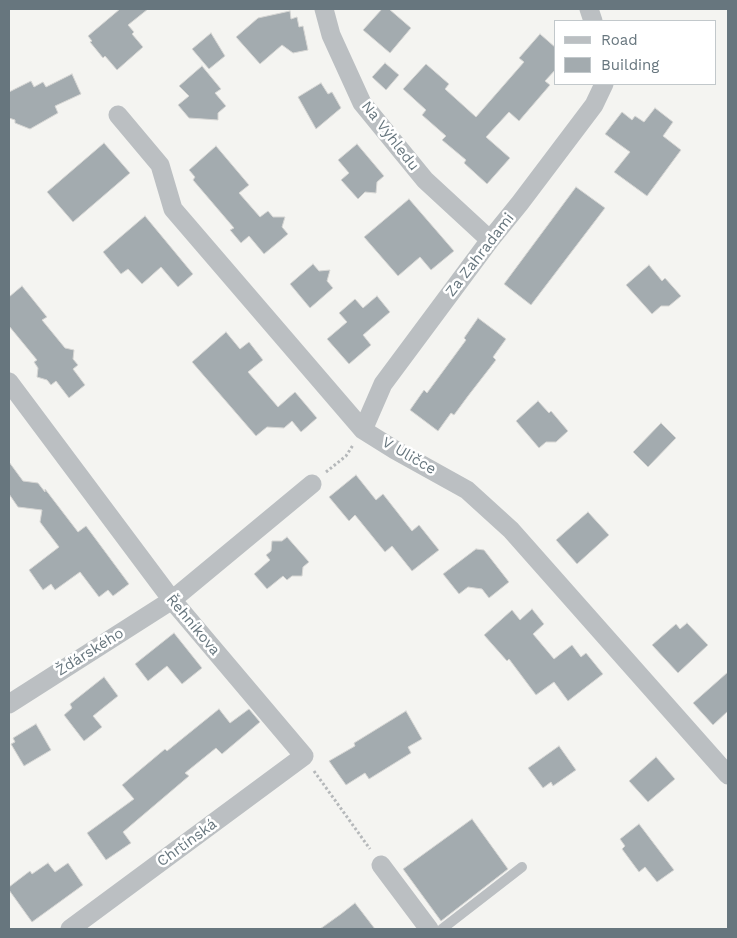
<!DOCTYPE html>
<meta charset="utf-8">
<style>
body{margin:0}
#map{position:relative;width:737px;height:938px;overflow:hidden;background:#f4f4f1;font-family:"Work Sans",sans-serif}
canvas{display:block}
.frame{position:absolute;inset:0;border:10px solid #67767e;pointer-events:none}
.legend{position:absolute;left:554px;top:20px;width:162px;height:65px;box-sizing:border-box;background:#fff;border:1px solid #c2c8cb;margin:0;padding:6px 9px;list-style:none;font-size:15px;color:#67767e}
.legend li{display:flex;align-items:center;gap:10px;height:25px}
.legend b{width:25px;border:1px solid #c2c8cb}
</style>
<div id="map">
<canvas width="737" height="938"></canvas>
<div class="frame"></div>
<ul class="legend">
<li><b style="height:6px;background:#bbbfc2"></b>Road</li>
<li><b style="height:14px;background:#a3abaf"></b>Building</li>
</ul>
</div>
<script>
const ctx = document.querySelector('canvas').getContext('2d');
ctx.lineJoin = 'round';
function paint(path, color) { ctx.fillStyle = color; ctx.fill(path, 'evenodd'); }
const shape = rows => new Path2D(rows.map(r => 'M' + r).join(''));
function stroke(path, color, width, dash) { ctx.strokeStyle = color; ctx.lineWidth = width; ctx.lineCap = dash ? 'butt' : 'round'; ctx.setLineDash(dash || []); ctx.stroke(path); }
function write(font, color, halo, rows, align = 'center') {
  ctx.font = font + ' "Work Sans",sans-serif'; ctx.lineWidth = 5; ctx.setLineDash([]); ctx.textBaseline = 'middle'; ctx.strokeStyle = halo; ctx.fillStyle = color; for (const [text, x, y, turn = 0] of rows) {
    ctx.save(); ctx.translate(x, y); ctx.rotate((+turn || 0) * Math.PI / 180); ctx.textAlign = isNaN(turn) ? turn : align; if (halo) ctx.strokeText(text, 0, 0); ctx.fillText(text, 0, 0); ctx.restore();
  }
}
const building = shape([
 [120,9,148,9,128,25,134,32,132,34,143,47,117,70,105,56,103,58,90,42,92,41,88,36,120,9],
 [382,9,389,9,411,28,390,53,363,30,382,9],
 [290,11,291,19,297,17,299,27,303,26,308,50,293,53,282,45,260,64,236,37,258,18,290,11],
 [211,33,225,56,209,69,192,49,211,33],
 [540,34,556,48,556,69,545,81,550,85,519,121,509,112,486,137,510,158,487,184,464,163,466,160,442,140,446,136,422,115,426,110,403,89,426,64,449,84,445,89,476,117,524,62,519,58,540,34],
 [385,63,399,75,386,90,372,77,385,63],
 [202,66,221,89,215,93,226,106,218,113,218,120,189,118,178,105,189,96,179,86,202,66],
 [72,74,81,94,55,106,58,113,30,129,15,123,15,120,9,118,9,92,31,81,34,87,43,82,46,87,72,74],
 [321,83,328,94,332,92,341,108,316,129,298,97,321,83],
 [655,108,673,122,663,136,681,150,647,196,614,172,630,152,605,134,622,112,632,120,635,116,644,122,655,108],
 [104,143,130,173,73,222,47,192,104,143],
 [357,144,384,176,377,182,376,193,365,192,358,199,341,180,349,173,338,160,357,144],
 [216,146,249,185,239,193,260,217,268,211,273,217,285,217,282,227,288,234,264,254,249,236,241,243,230,230,234,228,193,180,195,177,189,170,216,146],
 [576,187,605,208,531,305,504,284,576,187],
 [409,199,454,251,431,270,420,257,398,276,364,237,409,199],
 [145,216,193,274,178,287,161,267,142,284,128,269,121,274,103,252,145,216],
 [313,264,319,271,330,270,327,281,333,288,310,308,290,284,313,264],
 [649,265,662,281,665,278,681,296,669,306,661,306,652,314,626,285,649,265],
 [22,286,47,317,42,320,65,348,74,350,73,359,78,365,73,369,85,385,69,398,56,381,51,385,47,380,37,377,38,368,34,362,37,360,9,326,9,297,22,286],
 [377,296,390,312,363,335,371,345,349,364,327,339,347,322,339,313,355,299,363,308,377,296],
 [478,318,506,339,493,357,496,360,468,396,454,415,451,413,438,431,410,410,424,390,427,393,466,340,464,338,478,318],
 [226,332,240,349,249,342,263,360,248,372,278,407,295,392,317,418,301,432,292,421,284,428,267,427,256,436,192,362,226,332],
 [538,401,549,413,551,411,568,431,556,442,546,442,539,448,516,421,538,401],
 [661,423,676,438,648,467,633,452,661,423],
 [9,462,23,481,38,483,45,492,45,489,78,532,86,526,129,584,113,596,108,590,99,597,80,572,55,590,51,584,43,590,29,570,59,547,40,522,42,510,18,507,9,494,9,462],
 [356,475,376,500,383,494,412,531,419,525,439,550,412,571,392,546,385,552,355,515,349,521,329,497,356,475],
 [588,512,609,535,577,564,556,540,588,512],
 [287,537,309,562,303,567,302,576,292,576,287,580,283,576,267,589,254,574,270,560,266,555,271,551,272,541,282,541,287,537],
 [476,549,484,550,509,582,489,598,482,589,468,587,459,594,443,574,476,549],
 [532,609,544,624,533,634,554,659,572,645,581,657,586,653,603,674,568,701,554,682,536,695,509,659,507,661,484,635,512,610,520,620,532,609],
 [687,623,708,645,678,673,652,645,676,624,680,629,687,623],
 [174,633,202,668,182,684,167,666,148,681,135,664,174,633],
 [728,672,728,711,713,725,693,703,728,672],
 [104,677,118,696,93,716,102,727,84,741,64,715,72,708,70,704,104,677],
 [219,709,230,723,249,709,260,722,222,754,216,748,185,773,189,776,123,832,131,843,106,860,87,833,134,799,122,785,165,749,167,751,219,709],
 [406,711,422,739,408,747,411,753,369,779,365,773,346,785,329,761,355,746,354,743,406,711],
 [36,724,51,750,24,766,11,744,15,742,13,738,36,724],
 [559,746,576,770,553,786,551,782,543,788,528,768,559,746],
 [656,757,675,779,648,802,629,781,656,757],
 [472,819,508,869,441,921,403,869,472,819],
 [639,824,674,870,657,882,645,867,639,872,622,849,625,846,620,839,639,824],
 [48,863,55,872,68,863,83,885,32,922,9,890,9,887,30,871,32,874,48,863],
 [355,903,375,929,320,929,341,914,355,903]
]);
paint(building, '#a3abaf');
stroke(building, '#d5d5d3', 1);
stroke(shape([
 [326,472,346,456,353,445],
 [314,771,370,849]
]), '#b5b8ba', 3, [2.5, 2.5]);
stroke(shape([
 [442,929,522,867]
]), '#bbbfc2', 10);
stroke(shape([
 [324,9,331,35,362,103,425,180,490,240],
 [589,9,593,21],
 [118,115,160,165,173,209,363,430,395,450,467,490,511,530,728,775],
 [9,382,172,600,304,756,70,929],
 [363,430,383,384,490,240,520,203,594,105,604,84],
 [9,704,172,600,312,484],
 [381,865,429,929]
]), '#bbbfc2', 19);
write('15px', '#67767e', '#fff', [
 ["Na Výhledu",390,136,52],
 ["Za Zahradami",480,255,-52],
 ["V Uličce",409,456,30],
 ["Řehníkova",193,625,50],
 ["Žďárského",90,652,-32],
 ["Chrtínská",187,843,-36]
]);
</script>
